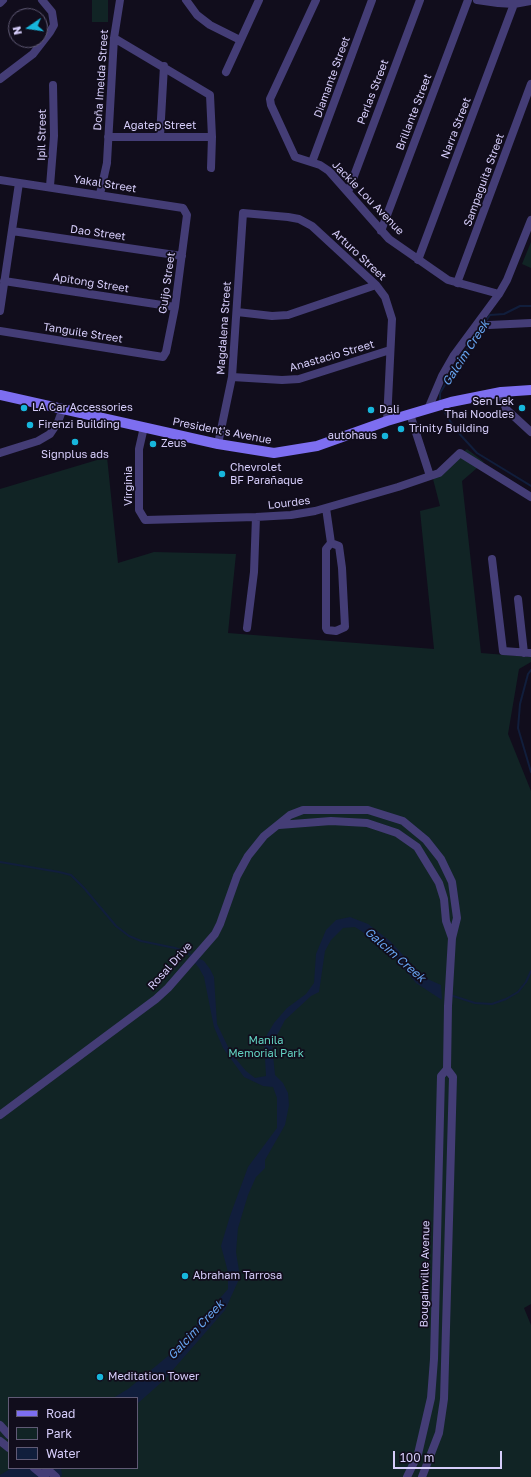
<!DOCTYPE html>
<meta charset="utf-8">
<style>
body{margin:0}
#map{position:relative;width:531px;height:1477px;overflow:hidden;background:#110d1c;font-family:"Golos Text",sans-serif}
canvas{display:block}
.legend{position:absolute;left:8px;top:1397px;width:130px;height:72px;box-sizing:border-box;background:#110d1c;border:1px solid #605a75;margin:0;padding:5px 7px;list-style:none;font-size:12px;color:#d6cdfa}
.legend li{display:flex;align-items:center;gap:8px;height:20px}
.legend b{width:20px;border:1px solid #605a75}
.north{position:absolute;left:8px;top:8px;width:40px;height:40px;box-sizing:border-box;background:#110d1c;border:1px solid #605a75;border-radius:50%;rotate:257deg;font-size:11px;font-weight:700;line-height:16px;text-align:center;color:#d6cdfa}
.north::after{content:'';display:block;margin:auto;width:14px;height:18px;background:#17b6dc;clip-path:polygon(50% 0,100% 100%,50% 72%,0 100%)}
.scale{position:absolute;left:393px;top:1451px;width:109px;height:18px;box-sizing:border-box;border:2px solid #d6cdfa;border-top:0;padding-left:5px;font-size:12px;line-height:14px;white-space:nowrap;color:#d6cdfa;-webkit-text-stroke:3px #110d1c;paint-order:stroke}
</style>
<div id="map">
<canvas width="531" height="1477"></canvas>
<ul class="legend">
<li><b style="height:5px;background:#7d6ef0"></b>Road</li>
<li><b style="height:11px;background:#112425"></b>Park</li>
<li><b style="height:11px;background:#111e3c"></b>Water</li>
</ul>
<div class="north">N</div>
<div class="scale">100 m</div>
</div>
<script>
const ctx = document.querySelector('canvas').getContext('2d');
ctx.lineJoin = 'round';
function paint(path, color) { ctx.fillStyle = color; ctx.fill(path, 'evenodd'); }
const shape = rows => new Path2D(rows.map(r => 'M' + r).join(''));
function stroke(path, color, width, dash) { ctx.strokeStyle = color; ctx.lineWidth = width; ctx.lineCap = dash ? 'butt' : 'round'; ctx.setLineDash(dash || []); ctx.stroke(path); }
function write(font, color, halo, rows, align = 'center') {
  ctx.font = font + ' "Golos Text",sans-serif'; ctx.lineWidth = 3.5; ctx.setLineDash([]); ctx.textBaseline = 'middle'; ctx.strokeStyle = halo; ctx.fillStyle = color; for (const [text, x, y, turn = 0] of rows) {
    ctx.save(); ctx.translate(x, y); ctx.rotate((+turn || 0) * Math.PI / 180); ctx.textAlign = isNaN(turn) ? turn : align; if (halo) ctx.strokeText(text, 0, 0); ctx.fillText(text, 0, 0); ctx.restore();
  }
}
paint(shape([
 [92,0,108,0,108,22,92,22],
 [531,242,531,268,522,264],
 [467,449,484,462,462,481,481,653,531,657,531,662,519,669,508,734,531,791,531,1304,524,1308,531,1325,531,1477,0,1477,0,489,107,457,118,563,154,552,236,554,228,633,434,649,420,511,440,506,433,479],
 [9,1398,137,1398,137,1468,9,1468]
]), '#112425');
paint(shape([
 [350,917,368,924,390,941,423,977,441,985,442,1000,416,983,397,960,375,940,355,927,343,928,331,940,325,951,319,992,311,996,285,1020,272,1045,275,1075,283,1083,288,1093,289,1105,285,1125,265,1160,265,1168,256,1177,248,1195,238,1228,236,1252,240,1277,225,1310,164,1380,137,1404,137,1398,113,1398,128,1389,173,1352,228,1289,228,1272,221,1246,230,1216,248,1167,277,1128,277,1098,273,1087,263,1086,244,1077,223,1048,214,1027,204,977,199,968,185,951,204,961,210,969,214,977,217,1024,231,1053,246,1071,255,1078,266,1076,264,1040,274,1023,287,1008,306,994,314,983,316,954,326,930,336,920],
 [12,1468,61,1468,62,1475,61,1477,0,1477,0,1475]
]), '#111e3c');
stroke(shape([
 [440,402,440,393,475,336,490,315,504,314,520,306,531,306],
 [442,408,455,429,477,453,531,486],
 [531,670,528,674,520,704,518,728,531,772],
 [0,862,59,872,71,875,84,888,116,926,129,936,141,941,175,948,186,952],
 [450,995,475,1003,492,1004,506,999,518,992,526,982,531,971]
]), '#111e3c', 2);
stroke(shape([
 [186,0,197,15,210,25,240,40],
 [316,0,270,99,271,105,295,157,320,165,329,171,389,239,448,280,499,294],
 [477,0,498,3,514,4,531,1],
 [0,3,3,0],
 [114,38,210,95,212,137,211,168],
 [226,72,259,0],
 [0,79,33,54,50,32,54,25,52,12,42,0],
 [160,136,164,66],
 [108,137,212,137],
 [107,162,114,38,120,0],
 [312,162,372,0],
 [0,180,183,208,187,215,175,307,166,352,163,357,0,331],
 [50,186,54,136,53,85],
 [348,192,420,0],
 [100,194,107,163],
 [12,231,182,256],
 [381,231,468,0],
 [418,260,514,4],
 [4,281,175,307],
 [457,283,531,84],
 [0,311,19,183],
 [237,312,272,316,288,315,376,285],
 [489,325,531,323],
 [232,377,282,380,299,379,390,350],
 [501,392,506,409,531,432],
 [428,409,442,376,454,355,499,294,507,280,531,220],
 [410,414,430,476],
 [144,427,139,449,139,510,145,520,256,517,291,515,315,511,398,487,439,473,460,453,531,497],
 [218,444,232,377,243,213,288,217,299,219,312,226,376,285,385,297,392,319,387,421],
 [0,453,38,441,50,434,58,422,63,408],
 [326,508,331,543],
 [331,543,339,546,342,568,345,627,336,631,327,630,326,628,326,549,331,543],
 [492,559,503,651,531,653],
 [518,599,524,653],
 [247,628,254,572,256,517],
 [279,825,331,821,367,823,397,833,417,847,439,883,444,899,446,921,452,938],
 [0,1115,156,999,168,988,215,934,220,924,237,876,248,856,264,836,290,815,303,810,368,810,403,821,426,840,441,859,452,882,457,918,452,938,448,1006,447,1069,453,1077,444,1399,439,1433,422,1477],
 [0,1425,9,1435],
 [0,1441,9,1448],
 [34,1468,45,1477],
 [46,1468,56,1477],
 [407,1477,418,1454,431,1398,434,1359,441,1076,447,1069]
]), '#443d76', 8);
stroke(shape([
 [0,395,218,444,274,453,317,446,387,421,451,402,501,392,531,390]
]), '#7d6ef0', 10);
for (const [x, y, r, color] of [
 [24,408,4,"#17b6dc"],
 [522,408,4,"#17b6dc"],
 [371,410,4,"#17b6dc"],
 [30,425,4,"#17b6dc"],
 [401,429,4,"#17b6dc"],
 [385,436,4,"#17b6dc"],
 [75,442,4,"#17b6dc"],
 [153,444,4,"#17b6dc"],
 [222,474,4,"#17b6dc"],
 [185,1276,4,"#17b6dc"],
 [100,1377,4,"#17b6dc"]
]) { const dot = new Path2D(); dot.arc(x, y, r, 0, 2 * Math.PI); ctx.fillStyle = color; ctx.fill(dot); stroke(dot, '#110d1c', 1.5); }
write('11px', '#d6cdfa', '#110d1c', [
 ["Diamante Street",332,77,-70],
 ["Doña Imelda Street",101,80,-86],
 ["Perlas Street",373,92,-69],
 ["Brillante Street",414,112,-69],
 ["Agatep Street",160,126],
 ["Narra Street",456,128,-69],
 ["Ipil Street",42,135,-89],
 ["Sampaguita Street",484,180,-70],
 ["Yakal Street",105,184,9],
 ["Jackie Lou Avenue",368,198,46],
 ["Dao Street",98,233,8],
 ["Arturo Street",359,255,43],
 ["Apitong Street",91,283,9],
 ["Guijo Street",167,283,-82],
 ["Magdalena Street",224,328,-86],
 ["Tanguile Street",83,333,9],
 ["Anastacio Street",332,356,-16],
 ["President's Avenue",222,431,11],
 ["Virginia",129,486,-90],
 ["Lourdes",289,503,-7],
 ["Rosal Drive",170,966,-48],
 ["Bougainville Avenue",425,1274,-89]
]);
write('11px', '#d6cdfa', '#110d1c', [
 ["Sen Lek",514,402,"right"],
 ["Thai Noodles",514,415,"right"],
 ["LA Car Accessories",32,408],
 ["Dali",379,410],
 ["Firenzi Building",38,425],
 ["Trinity Building",409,429],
 ["autohaus",377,436,"right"],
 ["Zeus",161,444],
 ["Signplus ads",75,455,"center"],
 ["Chevrolet",230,468],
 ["BF Parañaque",230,481],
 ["Abraham Tarrosa",193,1276],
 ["Meditation Tower",108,1377]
], 'left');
write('11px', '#62d1c0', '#110d1c', [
 ["Manila",266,1041],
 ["Memorial Park",266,1054]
]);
write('italic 12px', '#66a3ef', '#110d1c', [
 ["Galcim Creek",466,353,-57],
 ["Galcim Creek",395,955,41],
 ["Galcim Creek",196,1330,-47]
]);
</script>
